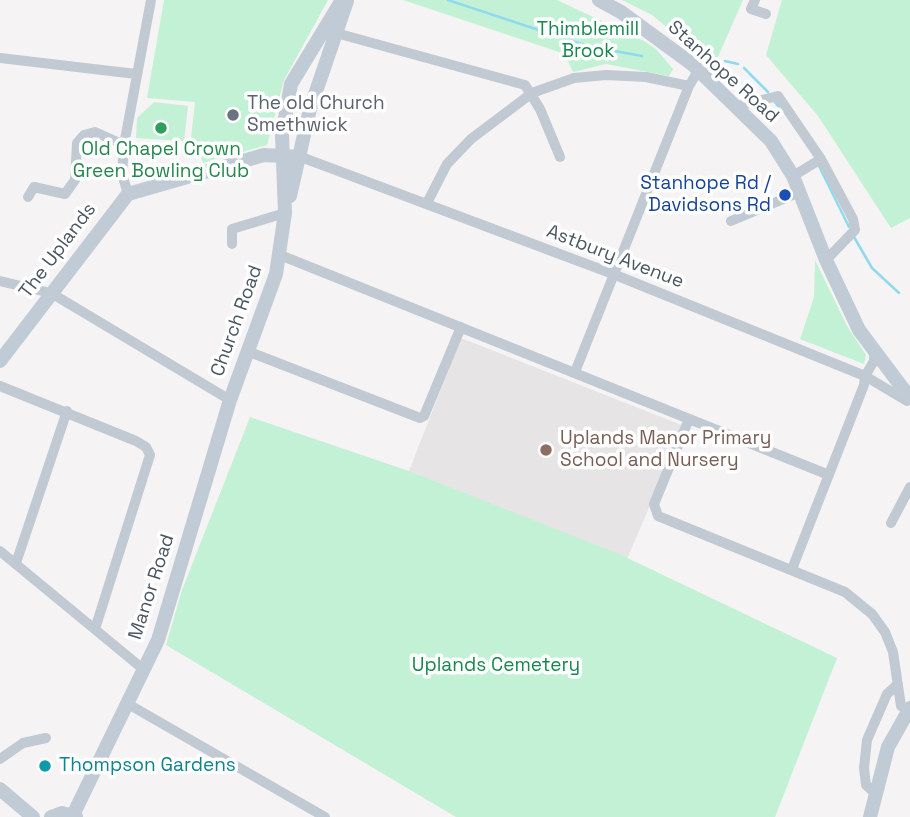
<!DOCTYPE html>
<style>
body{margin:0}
canvas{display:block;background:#f5f3f3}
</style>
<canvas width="910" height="817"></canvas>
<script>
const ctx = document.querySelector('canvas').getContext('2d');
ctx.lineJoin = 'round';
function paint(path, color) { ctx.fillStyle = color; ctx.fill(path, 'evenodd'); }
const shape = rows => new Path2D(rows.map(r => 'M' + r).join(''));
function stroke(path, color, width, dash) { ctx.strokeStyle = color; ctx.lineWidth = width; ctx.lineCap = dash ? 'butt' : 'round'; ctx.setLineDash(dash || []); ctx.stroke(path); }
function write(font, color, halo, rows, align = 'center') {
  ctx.font = font + ' "Space Grotesk",sans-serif'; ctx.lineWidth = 7; ctx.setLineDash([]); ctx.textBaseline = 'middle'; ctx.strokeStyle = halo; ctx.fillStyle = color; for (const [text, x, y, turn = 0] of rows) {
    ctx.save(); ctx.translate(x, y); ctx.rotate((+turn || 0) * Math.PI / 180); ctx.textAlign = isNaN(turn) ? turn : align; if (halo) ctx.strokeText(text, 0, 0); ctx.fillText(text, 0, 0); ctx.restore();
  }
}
paint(shape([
 [461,338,684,426,627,559,409,471]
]), '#e6e4e5');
paint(shape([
 [164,0,328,0,284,80,267,145,203,163,200,154,190,147,195,102,147,98],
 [403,0,557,0,644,41,656,49,673,69,669,76,606,64,573,72,565,54],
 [622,0,743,0,714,66,652,15],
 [782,0,910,0,910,218,891,228,818,116,766,55],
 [154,102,188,106,184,141,136,138,137,118],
 [815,260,847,326,866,355,864,364,800,339,814,297],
 [250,417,409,471,619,554,837,658,775,817,456,817,166,645,182,590]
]), '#c3f1d5');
stroke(shape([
 [448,0,587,46,642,56],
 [725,61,738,64],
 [744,68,768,92],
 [774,101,783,112],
 [818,164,849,227],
 [854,237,872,268,899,293]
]), '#90daee', 2.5);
stroke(shape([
 [755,0,751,9,766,14],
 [336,33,525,85,540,109,560,157],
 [0,58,136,74],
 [738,106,778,96,821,159,853,219,855,230,826,260],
 [301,157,613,274,865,376,907,401],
 [793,176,821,159],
 [128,194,122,174,124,145,151,0],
 [28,197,34,187,65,194,75,180,77,143,84,135,95,132,124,145],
 [427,203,447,164,471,139,532,93,574,78,606,75,646,77,689,86],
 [731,221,800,192],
 [232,244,232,229,285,213],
 [280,255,829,475],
 [0,281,51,293,230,400],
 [247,351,420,418,424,416,461,327],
 [575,372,689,86,698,71],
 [0,386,136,441,146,447,150,455,95,629],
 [689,419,654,504,658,516,845,592,872,614,885,632,893,652,901,706,909,710],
 [891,523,910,487],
 [0,551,143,669],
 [16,563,67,411],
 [792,569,864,385,865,376,874,361,874,352],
 [128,704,325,817],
 [0,759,23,743,46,738],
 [877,795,866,785,864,768,867,740,887,694,898,684]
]), '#c1cad2', 10);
stroke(shape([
 [599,0,621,12,692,64,771,141,793,176,826,260,859,330,910,398],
 [290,196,310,109,347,1],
 [0,361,128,194,264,155,301,157],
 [0,789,33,817],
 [73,815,158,640,230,400,276,274,285,213,282,135,291,84,342,0],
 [51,817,62,813,76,817],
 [870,817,888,747,910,708]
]), '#c1cbd6', 14);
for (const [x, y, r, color] of [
 [233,115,7,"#6b7280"],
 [161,128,7,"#2e9e5b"],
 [785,195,7,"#1a4fb4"],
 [546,450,7,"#8d6e63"],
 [45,766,7,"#0f9aa8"]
]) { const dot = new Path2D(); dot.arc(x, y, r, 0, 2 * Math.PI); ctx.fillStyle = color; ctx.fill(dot); stroke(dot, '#fff', 2.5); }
write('19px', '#17864f', '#fff', [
 ["Thimblemill",588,30],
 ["Brook",588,52],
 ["Uplands Cemetery",496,666]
]);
write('19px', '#4a5661', '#fff', [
 ["Stanhope Road",723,72,42],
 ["The Uplands",58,251,-53],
 ["Astbury Avenue",615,257,21],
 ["Church Road",237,321,-70],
 ["Manor Road",152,587,-72]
]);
write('19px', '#5b616d', '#fff', [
 ["The old Church",247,104],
 ["Smethwick",247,126]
], 'left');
write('19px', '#27864d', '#fff', [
 ["Old Chapel Crown",161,150],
 ["Green Bowling Club",161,172]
]);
write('19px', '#164399', '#fff', [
 ["Stanhope Rd /",771,184],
 ["Davidsons Rd",771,206]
], 'right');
write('19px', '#785e54', '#fff', [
 ["Uplands Manor Primary",560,439],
 ["School and Nursery",560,461]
], 'left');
write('19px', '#0d838f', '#fff', [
 ["Thompson Gardens",59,766]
], 'left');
</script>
